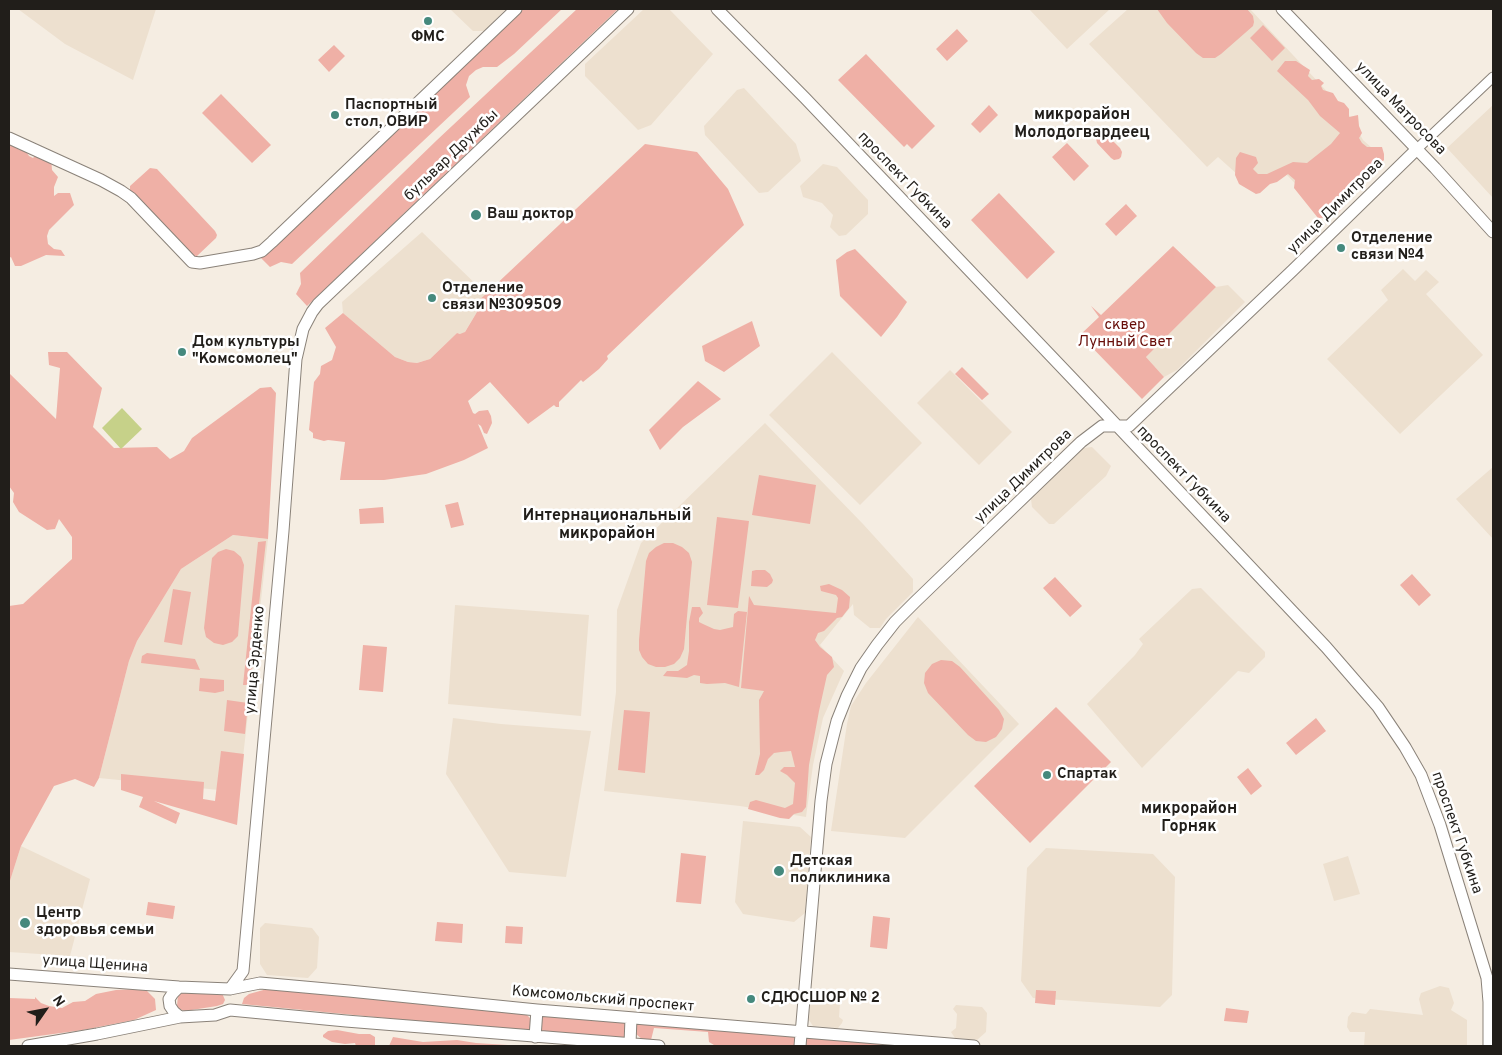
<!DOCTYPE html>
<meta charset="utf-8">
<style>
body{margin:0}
#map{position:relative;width:1502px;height:1055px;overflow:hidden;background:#f5ede2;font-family:Overpass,sans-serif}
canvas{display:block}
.frame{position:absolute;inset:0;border:10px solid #211e1a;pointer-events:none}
.north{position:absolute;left:20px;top:985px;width:50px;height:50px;-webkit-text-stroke:4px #fff;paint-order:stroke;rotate:57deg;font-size:14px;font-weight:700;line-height:20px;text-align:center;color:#211e1a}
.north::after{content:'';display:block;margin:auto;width:18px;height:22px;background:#211e1a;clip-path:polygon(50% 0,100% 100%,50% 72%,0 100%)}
</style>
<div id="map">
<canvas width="1502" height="1055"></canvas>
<div class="frame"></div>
<div class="north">N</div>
</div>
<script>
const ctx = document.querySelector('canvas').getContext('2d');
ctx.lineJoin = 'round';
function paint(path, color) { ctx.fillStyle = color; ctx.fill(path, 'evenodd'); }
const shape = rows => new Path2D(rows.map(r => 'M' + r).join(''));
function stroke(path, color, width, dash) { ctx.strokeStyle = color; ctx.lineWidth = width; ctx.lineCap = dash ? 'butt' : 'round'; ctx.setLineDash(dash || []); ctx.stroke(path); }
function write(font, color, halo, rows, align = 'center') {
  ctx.font = font + ' Overpass,sans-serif'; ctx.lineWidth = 5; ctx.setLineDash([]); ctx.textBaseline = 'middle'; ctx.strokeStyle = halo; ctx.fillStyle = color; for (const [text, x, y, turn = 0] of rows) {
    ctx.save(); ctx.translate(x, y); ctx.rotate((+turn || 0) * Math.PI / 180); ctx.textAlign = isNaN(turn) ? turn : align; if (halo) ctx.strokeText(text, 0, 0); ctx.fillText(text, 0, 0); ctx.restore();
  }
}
paint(shape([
 [18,9,156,9,133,80,65,44],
 [450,9,506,9,484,31,473,31],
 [644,9,669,9,713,54,651,125,638,130,585,76,585,64],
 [1029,9,1110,9,1067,49],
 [1128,9,1250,9,1349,115,1363,140,1382,157,1327,216,1282,170,1257,192,1218,157,1207,167,1089,44],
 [744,88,796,144,801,161,768,192,759,193,705,135,704,126,737,90],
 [1493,105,1493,198,1447,148],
 [823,164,837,167,868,200,868,214,846,235,839,236,830,227,833,215,822,203,803,197,800,186],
 [422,232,486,294,473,307,477,312,463,335,457,333,430,359,417,363,408,362,395,357,343,313,342,302],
 [1403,269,1415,281,1426,270,1439,282,1426,294,1483,355,1400,434,1327,359,1388,300,1381,290],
 [1228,285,1245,302,1177,370,1164,377,1146,357,1216,287],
 [832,352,922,443,860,505,769,415],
 [950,370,1012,432,979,465,917,403],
 [765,423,863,524,913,579,913,592,886,619,880,628,870,628,854,615,853,604,820,645,844,671,823,718,813,765,806,817,740,806,604,791,616,692,617,610,641,543],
 [1092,447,1111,466,1106,476,1054,524,1049,524,1032,507,1031,499,1083,448],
 [1493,467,1493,539,1456,499],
 [233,535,268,539,239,792,99,778,129,661,137,641,181,569],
 [1201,588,1265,652,1265,657,1249,673,1238,671,1142,768,1087,704,1135,655,1143,644,1139,639,1192,589],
 [455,605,589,615,581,716,448,704],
 [918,617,1019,724,905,838,831,831,847,724,851,706,866,683],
 [453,718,501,724,591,731,566,877,509,872,446,774],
 [743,821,800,827,811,837,805,913,794,922,743,914,735,902],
 [21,846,90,879,70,956,9,952,9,884],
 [1046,848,1153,854,1175,877,1172,995,1160,1007,1033,998,1021,981,1027,868],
 [1348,856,1360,894,1334,901,1323,864],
 [265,923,312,928,319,937,317,968,308,978,267,975,260,964,260,928],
 [1440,986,1449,988,1454,1003,1451,1010,1467,1020,1467,1046,1364,1046,1365,1032,1350,1032,1347,1027,1348,1017,1352,1012,1366,1014,1370,1009,1423,1015,1419,999,1421,993],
 [816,993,840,995,844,1000,840,1003,839,1017,843,1020,842,1023,838,1028,813,1026,809,1020,810,998],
 [956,1005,982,1007,987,1013,986,1032,977,1040,955,1038,951,1032,956,1028,957,1014,953,1009]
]), '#ede0cf');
paint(shape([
 [521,9,562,9,514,54,497,67,483,67,476,70,469,76,466,85,470,97,292,264,281,262,270,267,261,258],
 [577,9,618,9,307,306,296,294,301,284,300,273,437,140],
 [1157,9,1247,9,1253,16,1254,22,1253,26,1221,54,1215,58,1203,58,1196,53,1167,23],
 [1263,25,1285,48,1272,61,1250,38],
 [957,29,968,41,947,61,936,49],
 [334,45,345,56,329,72,318,60],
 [866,54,935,126,912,149,907,144,904,147,838,80],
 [1285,61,1296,61,1310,70,1308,76,1312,80,1319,79,1324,83,1321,86,1323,90,1333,93,1338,101,1344,103,1349,109,1349,117,1358,115,1359,126,1362,133,1359,138,1362,143,1367,147,1382,147,1384,154,1384,160,1380,164,1378,172,1367,180,1339,212,1330,218,1318,218,1294,188,1295,180,1288,174,1277,182,1270,184,1260,193,1256,194,1239,184,1235,175,1236,158,1240,152,1256,157,1258,163,1253,169,1258,174,1267,174,1293,162,1307,163,1331,144,1340,133,1320,116,1308,100,1277,71],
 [221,94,271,145,252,163,202,113],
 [989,105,998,115,980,133,971,124],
 [1101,131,1105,133,1120,148,1122,152,1121,157,1119,159,1114,160,1111,158,1097,143,1095,134],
 [9,139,18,145,19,150,25,150,29,156,33,158,37,154,51,157,52,170,58,177,54,187,54,196,58,193,70,193,74,205,49,230,47,236,48,244,54,249,61,250,65,256,46,255,21,266,15,266,11,257,9,258],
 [1067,143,1089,166,1074,181,1052,157],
 [645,144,697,152,728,189,744,225,607,356,608,359,599,369,583,382,581,380,559,402,559,407,556,407,554,405,528,424,490,382,468,401,473,413,475,414,479,411,488,410,491,416,492,423,487,434,484,433,481,426,478,424,488,448,464,460,426,474,384,480,340,480,345,442,328,440,324,441,313,438,313,433,309,430,314,382,320,374,321,366,332,360,336,347,325,328,343,313,395,357,408,362,417,363,430,359,457,333,460,334,465,332,477,312,472,307],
 [150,168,157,169,215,231,217,235,216,238,197,256,193,256,130,190,130,186],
 [999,193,1055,252,1027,279,971,220],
 [1126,204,1137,216,1116,236,1105,224],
 [1173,246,1216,287,1146,357,1164,377,1142,399,1080,335,1099,317,1091,306,1101,315],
 [855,249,907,302,897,317,881,337,840,296,836,260,847,252],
 [752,321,760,346,724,372,705,361,702,346],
 [48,352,67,352,102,388,93,427,114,448,157,447,170,459,184,451,192,438,260,388,271,387,276,393,268,539,233,535,181,569,137,641,129,661,99,778,94,787,75,779,54,786,21,846,9,884,9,606,23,604,72,559,72,537,59,519,55,529,47,530,19,512,13,502,14,493,9,486,9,373,56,419,60,368,49,365],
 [962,367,989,394,982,400,955,374],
 [698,381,721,399,683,427,660,450,649,430],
 [759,475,816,485,810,524,752,515],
 [458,502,464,525,451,528,445,505],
 [383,507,384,523,360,524,359,509],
 [717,517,749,521,738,608,707,605],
 [266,541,250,685,243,685,258,542],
 [664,543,673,543,682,547,689,553,692,562,684,649,680,658,674,664,665,667,656,667,648,664,642,657,639,650,639,640,646,561,649,553,656,547],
 [226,549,234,551,241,557,244,565,238,636,232,642,223,645,214,643,206,637,204,628,212,558,218,552],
 [756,570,765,570,770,574,773,580,772,583,767,587,751,586,752,571],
 [1412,574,1431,595,1419,606,1400,585],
 [1055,577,1082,606,1070,617,1043,588],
 [829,584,842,590,850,597,849,608,842,617,837,618,824,631,818,633,815,640,820,647,832,657,834,667,827,675,819,711,809,765,806,807,802,812,794,814,789,819,780,818,748,809,750,802,756,800,785,808,793,804,795,783,787,775,780,771,784,767,795,767,791,751,781,752,774,753,768,759,764,770,759,775,755,775,760,754,759,700,764,691,741,688,749,596,754,605,836,613,838,598,836,595,821,591,820,586],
 [173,589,191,592,182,645,164,642],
 [692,607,700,607,703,613,699,618,699,622,703,624,714,629,720,630,733,627,734,614,738,611,747,612,739,687,725,683,707,684,700,683,700,676,694,675,687,678,663,676,667,671,678,671,687,665,689,651,689,622],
 [363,645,387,647,383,692,359,690],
 [147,653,195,659,200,670,141,663,142,656],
 [941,660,952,661,960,667,999,710,1004,719,1002,729,996,737,986,742,976,741,968,735,928,693,924,683,925,673,932,664],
 [200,678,224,680,224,691,215,693,199,691],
 [227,700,248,703,245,734,224,731],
 [1056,707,1111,762,1030,843,974,786],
 [624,710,650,712,645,773,618,770],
 [1316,718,1326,731,1296,755,1286,743],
 [221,751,244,754,237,825,154,801,180,813,176,824,139,807,143,797,121,790,121,774,204,782,203,799,215,801],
 [1248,768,1262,786,1251,795,1237,777],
 [681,853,706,856,701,904,676,902],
 [148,902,175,906,173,919,146,915],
 [873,916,890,918,887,949,870,947],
 [437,922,463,924,462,943,435,941],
 [506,926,523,927,522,944,505,943],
 [136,989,147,991,155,999,156,1010,134,1020,83,1030,9,1040,9,998,35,999,35,997,41,1003,49,1006,62,1008,73,1002,85,1001,96,994,116,990],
 [267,989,524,1012,530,1018,531,1029,528,1032,242,1004,244,998,249,994],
 [1036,990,1056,991,1055,1005,1035,1003],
 [182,993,222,993,225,1000,223,1004,217,1006,185,1011,179,1009,177,1006,178,995],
 [1226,1008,1249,1011,1247,1023,1224,1021],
 [542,1016,624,1022,627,1025,625,1037,622,1039,542,1031,540,1027],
 [635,1024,789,1036,794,1037,796,1040,795,1046,726,1046,714,1045,709,1042,708,1032,654,1028,651,1040,643,1040,636,1034],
 [337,1030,359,1034,370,1034,375,1037,375,1046,356,1046,355,1043,345,1044,332,1042,323,1037,323,1035,328,1031],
 [393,1037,423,1042,457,1040,476,1043,508,1045,508,1046,389,1046],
 [812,1037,908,1046,805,1046,806,1039]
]), '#efb0a6');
paint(shape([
 [122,408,142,429,121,449,102,428]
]), '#c6d189');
const minor = shape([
 [1417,149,1493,77]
]);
const major = shape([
 [717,9,805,98,1071,377,1326,647,1378,707,1405,747,1421,775,1440,825,1487,978,1489,1002,1489,1046],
 [1282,9,1435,168,1493,232],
 [9,138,101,180,121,191,131,198,192,262,200,263,253,254,262,251,272,242,516,9],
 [9,974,179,987,230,989,260,983,349,991,537,1010,974,1046],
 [179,987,173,993,169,999,170,1006,174,1012,180,1017],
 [230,989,243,971,283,531,296,359,303,329,312,312,318,304,628,9],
 [535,1037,537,1010],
 [630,1044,631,1018],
 [28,1046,97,1034,180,1017,215,1015,230,1010,346,1021,659,1046],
 [800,1046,821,801,826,764,837,721,847,696,861,668,877,645,895,622,915,602,1081,442,1102,426,1129,426,1293,270,1417,149]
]);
stroke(minor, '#8a8279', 11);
stroke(major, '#8a8279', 13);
stroke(minor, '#fff', 9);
stroke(major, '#fff', 11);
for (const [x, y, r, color] of [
 [428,21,5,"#45897d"],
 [335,115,5,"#45897d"],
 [476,215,6,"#45897d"],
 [1341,248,5,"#45897d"],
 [432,298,5,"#45897d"],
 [182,352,5,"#45897d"],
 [1047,775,5,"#45897d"],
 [779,871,6,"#45897d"],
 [25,923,6,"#45897d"],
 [751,999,5,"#45897d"]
]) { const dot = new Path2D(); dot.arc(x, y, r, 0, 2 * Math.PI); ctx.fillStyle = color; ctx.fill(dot); stroke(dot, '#fff', 2); }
write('bold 15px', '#211e1a', '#fff', [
 ["ФМС",428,38,"center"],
 ["Паспортный",345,106],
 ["стол, ОВИР",345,123],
 ["Ваш доктор",487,215],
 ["Отделение",1351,239],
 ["связи №4",1351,256],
 ["Отделение",442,289],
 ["связи №309509",442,306],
 ["Дом культуры",192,343],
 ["\"Комсомолец\"",192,360],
 ["Спартак",1057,775],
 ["Детская",790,862],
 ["поликлиника",790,879],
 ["Центр",36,914],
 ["здоровья семьи",36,931],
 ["СДЮСШОР № 2",761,999]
], 'left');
write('15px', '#211e1a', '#fff', [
 ["улица Матросова",1400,109,46],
 ["бульвар Дружбы",452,156,-44],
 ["проспект Губкина",904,181,46],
 ["улица Димитрова",1336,207,-45],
 ["проспект Губкина",1183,475,46],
 ["улица Димитрова",1024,477,-44],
 ["улица Эрденко",256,660,-85],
 ["проспект Губкина",1456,833,71],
 ["улица Щенина",95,965,4],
 ["Комсомольский проспект",603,1000,5]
]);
write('15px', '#670c07', '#fff', [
 ["сквер",1125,326],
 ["Лунный Свет",1125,343]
]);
write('bold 16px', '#211e1a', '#fff', [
 ["микрорайон",1082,116],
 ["Молодогвардеец",1082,134],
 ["Интернациональный",607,517],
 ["микрорайон",607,535],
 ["микрорайон",1189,810],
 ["Горняк",1189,828]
]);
</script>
